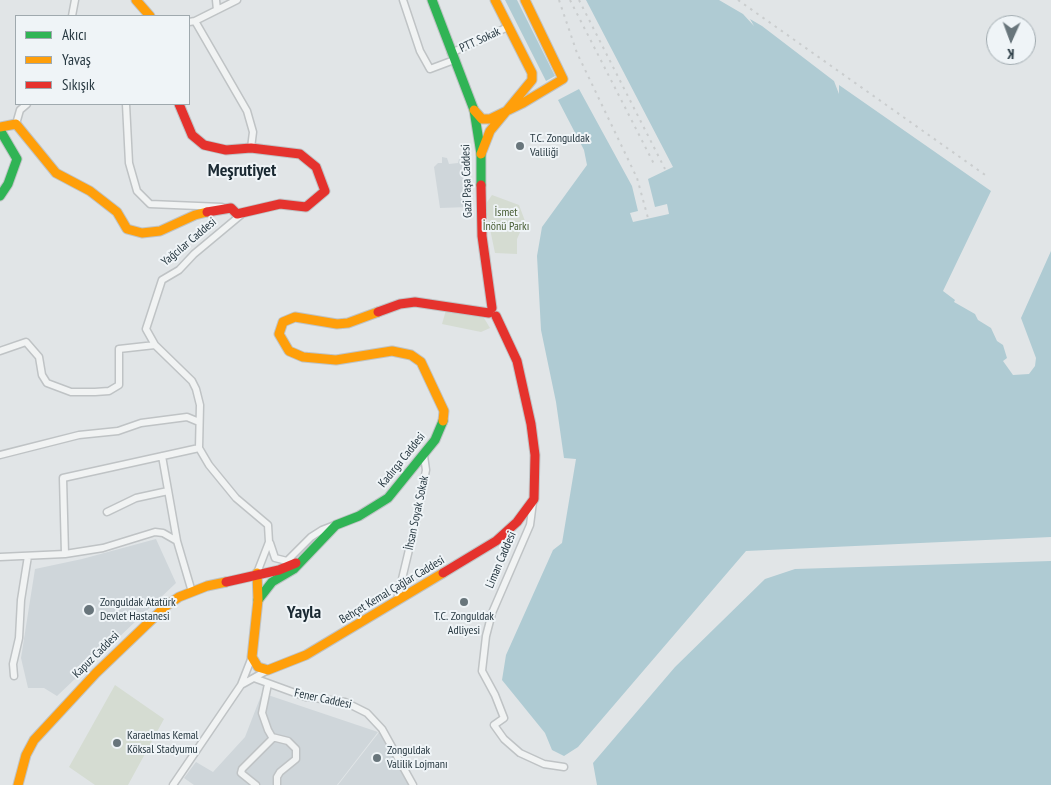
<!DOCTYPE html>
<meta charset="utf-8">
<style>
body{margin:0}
#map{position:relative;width:1051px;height:785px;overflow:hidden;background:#e1e5e7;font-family:"PT Sans Narrow",sans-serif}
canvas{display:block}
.legend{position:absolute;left:15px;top:15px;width:175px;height:90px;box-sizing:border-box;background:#eff4f7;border:1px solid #9fa9ae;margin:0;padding:6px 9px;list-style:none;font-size:15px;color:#273841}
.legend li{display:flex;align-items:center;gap:10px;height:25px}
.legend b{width:25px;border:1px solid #9fa9ae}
.north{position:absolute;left:986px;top:15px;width:50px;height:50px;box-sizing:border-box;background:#eff4f7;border:1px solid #9fa9ae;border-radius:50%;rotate:182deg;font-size:14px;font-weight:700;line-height:20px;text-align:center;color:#273841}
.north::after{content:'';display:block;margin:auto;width:18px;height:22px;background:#68757b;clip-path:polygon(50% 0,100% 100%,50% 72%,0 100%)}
</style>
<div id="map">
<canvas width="1051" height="785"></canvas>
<ul class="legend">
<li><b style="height:6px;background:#30b455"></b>Akıcı</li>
<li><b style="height:6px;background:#ff9f0a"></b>Yavaş</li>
<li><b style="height:6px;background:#e5322d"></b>Sıkışık</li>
</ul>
<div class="north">K</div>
</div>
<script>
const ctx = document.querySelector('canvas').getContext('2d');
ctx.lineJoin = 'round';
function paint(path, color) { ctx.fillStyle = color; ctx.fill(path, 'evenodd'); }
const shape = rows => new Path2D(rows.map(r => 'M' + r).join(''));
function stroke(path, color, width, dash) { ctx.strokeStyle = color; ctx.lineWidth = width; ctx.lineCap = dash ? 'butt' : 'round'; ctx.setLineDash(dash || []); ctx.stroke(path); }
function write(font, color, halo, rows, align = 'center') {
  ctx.font = font + ' "PT Sans Narrow",sans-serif'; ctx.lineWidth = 4; ctx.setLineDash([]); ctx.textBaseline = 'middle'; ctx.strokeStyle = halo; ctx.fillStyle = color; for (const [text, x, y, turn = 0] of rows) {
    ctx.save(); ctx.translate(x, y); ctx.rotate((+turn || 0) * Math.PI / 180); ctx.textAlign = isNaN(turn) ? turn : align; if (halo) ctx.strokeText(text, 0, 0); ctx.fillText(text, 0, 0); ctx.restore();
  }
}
paint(shape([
 [442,157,447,158,449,164,458,163,459,159,467,158,468,207,440,208,434,167,438,163,442,163],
 [156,539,176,583,57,696,44,688,28,688,21,658,35,569,82,559],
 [262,693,378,732,337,785,194,785,184,778,196,762,213,772,245,737],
 [380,731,409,785,338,785]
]), '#cfd6da');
paint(shape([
 [492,195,519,205,525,221,517,239,517,254,495,253,485,205],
 [446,310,484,318,490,328,481,332,442,324],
 [115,685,164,719,128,785,95,785,69,767]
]), '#d5dcd2');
paint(shape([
 [505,0,517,0,555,76,546,81],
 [586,0,719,0,743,14,754,26,750,19,762,26,834,81,839,94,839,85,991,191,943,291,955,300,954,302,975,314,978,320,991,328,997,341,1003,345,1007,358,1003,361,1013,375,1029,374,1035,366,1036,358,1021,318,1051,251,1051,537,746,551,578,747,564,756,552,750,545,733,502,680,506,655,553,550,562,543,576,459,564,458,556,402,541,330,537,256,542,227,587,165,584,150,558,100,579,89,632,186,638,211,630,213,633,222,669,214,667,204,655,207,648,179,673,167],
 [1051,561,1051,785,597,785,593,763,675,667,765,579,795,569]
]), '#afcbd3');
const street = shape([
 [216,0,217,10],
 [403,0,420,51,430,69,454,60],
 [72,16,75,0],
 [195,21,247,111,253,132,251,148],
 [189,22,195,21,237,0],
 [451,53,508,27],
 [126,104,129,163,137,191,150,204,222,207],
 [16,124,20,110,27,104],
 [242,214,194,254,179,270,162,280,146,329,155,345,192,381,196,389,200,405,199,448,209,465,236,498,268,525,269,542,257,573],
 [0,351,26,342,39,357,42,375,47,383,71,392,95,392,109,391,119,385,119,349,155,345],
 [0,455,79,435,118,431,141,423,187,417,199,422],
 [162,456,177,541],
 [533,502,530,525,492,613,486,636,482,671,495,695,504,718,494,725,504,739,520,753,544,764,564,767],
 [107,512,136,498,168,491],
 [270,543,275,558,287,561,311,537,322,530,335,525],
 [65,554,63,478,199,448],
 [0,557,65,554,103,548,155,532,163,533,177,541,192,592],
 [397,600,417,516,426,470,424,456],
 [14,676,13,664,19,638,21,600,28,556],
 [254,678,306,697,345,702,367,713,382,729,413,785],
 [268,684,262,713,268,730,272,737,288,741,296,749,296,759,280,772,277,777,277,785],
 [241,685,268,670],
 [173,785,241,685,252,657],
 [256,785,241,773,242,769,273,738]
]);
const fast = shape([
 [432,0,474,110,481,154,481,185],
 [0,130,17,159,8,184,0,196],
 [258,600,272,582,294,569,336,525,359,516,388,498,435,440,443,421]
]);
const slow = shape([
 [136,0,150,16],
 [474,110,482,119,490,119,523,103,563,79,525,0],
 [0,127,16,124,56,173,90,191,117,212,127,229,142,233,160,231,195,215,207,212],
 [481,154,490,131,532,80,532,73,495,0],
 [378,312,348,323,337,324,295,317,283,322,279,334,289,351,303,357,336,360,392,351,411,355,421,362,444,411,443,421],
 [257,573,258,600,252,657,258,667,268,670,306,655,443,573],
 [18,785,26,755,34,740,96,673,166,606,179,597,207,586,226,582]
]);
const jam = shape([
 [179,104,192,135,204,145,226,150,251,148,300,154,316,167,325,191,306,207,280,204,237,214,231,208,207,212],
 [481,185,482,236,492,308],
 [378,312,400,304,415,302,489,313],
 [443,573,496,541,517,522,534,499,535,455,531,424,517,361,496,316],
 [226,582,279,570,296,563]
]);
stroke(street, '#bfc3c5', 9);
stroke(fast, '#bfc3c5', 11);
stroke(slow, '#bfc3c5', 11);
stroke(jam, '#bfc3c5', 11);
stroke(street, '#f1f3f3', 6);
stroke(fast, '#30b455', 9);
stroke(slow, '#ff9f0a', 9);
stroke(jam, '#e5322d', 9);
stroke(shape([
 [559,0,577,53,637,178,648,218],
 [570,0,654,164],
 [579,0,665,169],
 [738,0,988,177]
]), '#cacdce', 2, [2.5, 5]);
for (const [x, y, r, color] of [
 [520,146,5,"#68757b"],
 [464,602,5,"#68757b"],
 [89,610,6,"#68757b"],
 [117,743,5,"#68757b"],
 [377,758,5,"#68757b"]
]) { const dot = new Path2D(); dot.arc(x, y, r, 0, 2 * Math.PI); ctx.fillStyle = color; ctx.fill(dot); stroke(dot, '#eff4f7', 2); }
write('12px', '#273841', '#eff4f7', [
 ["PTT Sokak",480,40,-25],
 ["Gazi Paşa Caddesi",467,181,-92],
 ["Yağcılar Caddesi",189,242,-40],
 ["Kadırga Caddesi",402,460,-51],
 ["İhsan Soyak Sokak",417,513,-78],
 ["Liman Caddesi",501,560,-67],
 ["Behçet Kemal Çağlar Caddesi",392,590,-31],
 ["Kapuz Caddesi",96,655,-45],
 ["Fener Caddesi",323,699,12]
]);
write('12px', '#273841', '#eff4f7', [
 ["T.C. Zonguldak",530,139],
 ["Valiliği",530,153],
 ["Zonguldak Atatürk",100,603],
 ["Devlet Hastanesi",100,617],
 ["T.C. Zonguldak",464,617,"center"],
 ["Adliyesi",464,631,"center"],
 ["Karaelmas Kemal",127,736],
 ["Köksal Stadyumu",127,750],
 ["Zonguldak",387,751],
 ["Valilik Lojmanı",387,765]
], 'left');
write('12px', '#485e34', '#eff4f7', [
 ["İsmet",506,213],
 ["İnönü Parkı",506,227]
]);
write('bold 18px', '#1a2932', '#eff4f7', [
 ["Meşrutiyet",242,171],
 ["Yayla",304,613]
]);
</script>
